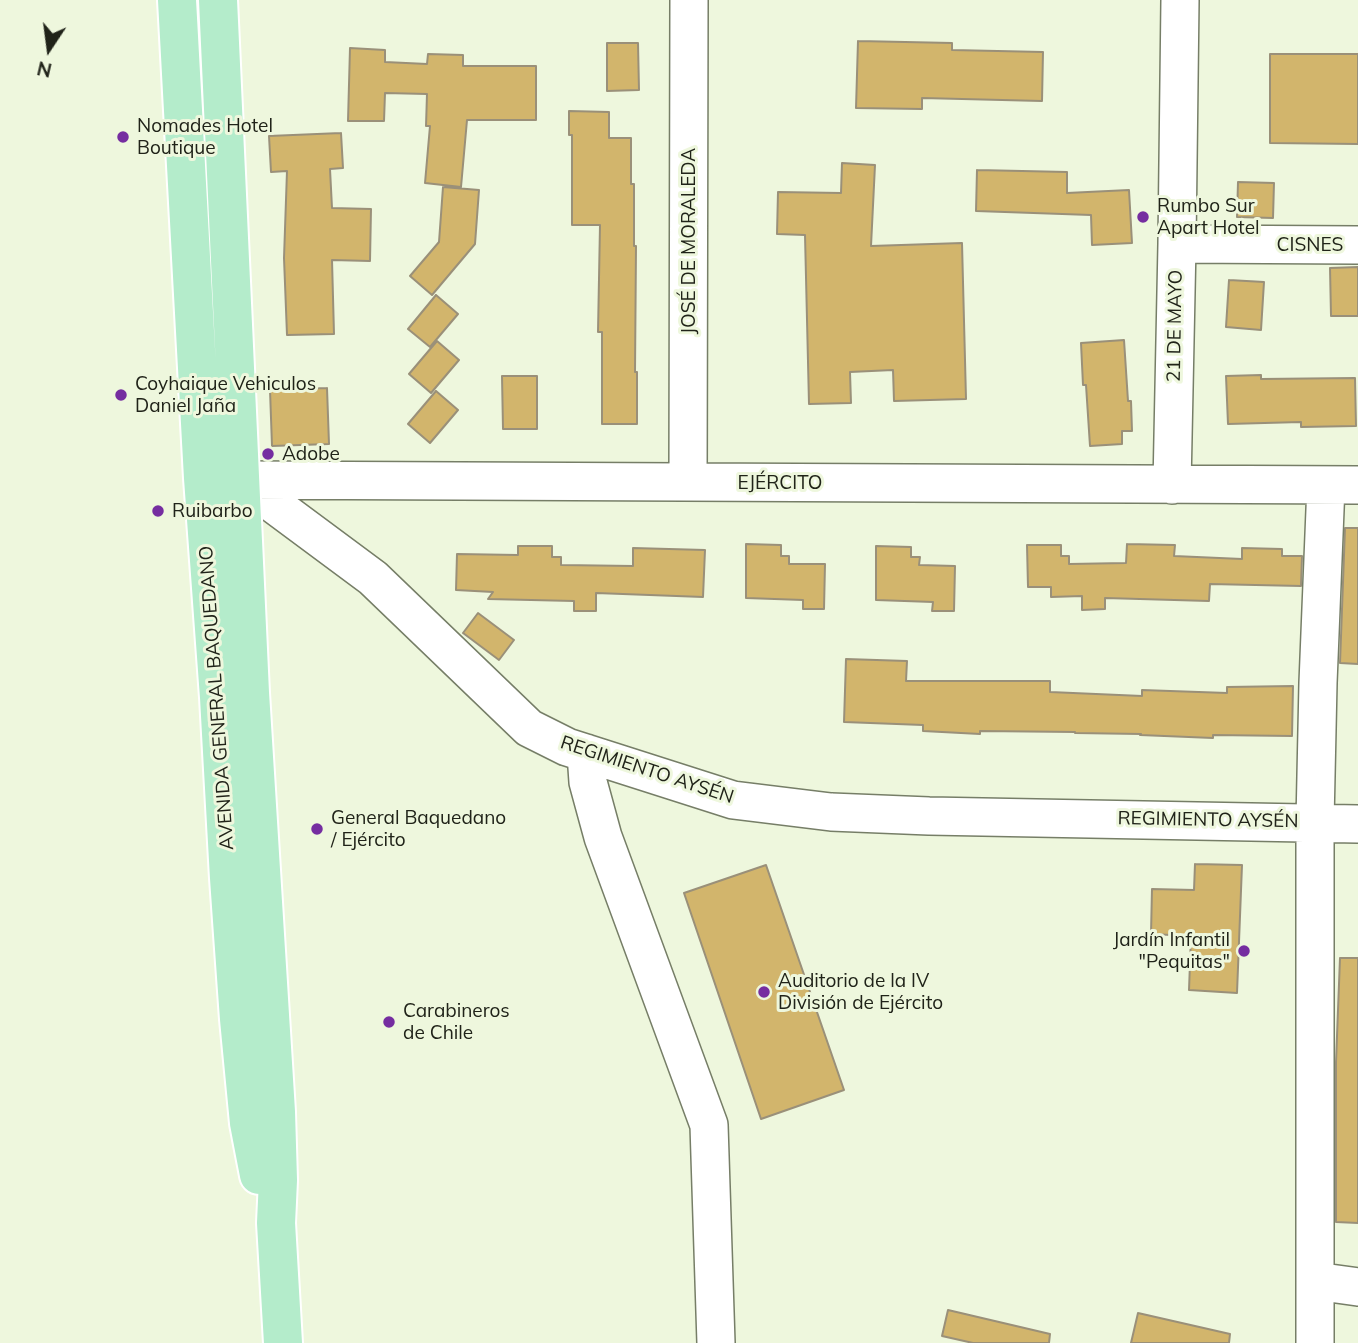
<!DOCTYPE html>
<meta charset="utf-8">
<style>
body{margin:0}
#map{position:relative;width:1358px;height:1343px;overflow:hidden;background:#eef7dd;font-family:Mulish,sans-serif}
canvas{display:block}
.north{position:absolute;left:14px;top:14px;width:70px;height:70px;-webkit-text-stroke:5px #eef7dd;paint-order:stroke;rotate:193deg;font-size:19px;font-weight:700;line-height:28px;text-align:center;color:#202319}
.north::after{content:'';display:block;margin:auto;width:24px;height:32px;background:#202319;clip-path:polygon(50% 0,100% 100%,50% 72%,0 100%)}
</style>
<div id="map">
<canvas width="1358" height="1343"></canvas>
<div class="north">N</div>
</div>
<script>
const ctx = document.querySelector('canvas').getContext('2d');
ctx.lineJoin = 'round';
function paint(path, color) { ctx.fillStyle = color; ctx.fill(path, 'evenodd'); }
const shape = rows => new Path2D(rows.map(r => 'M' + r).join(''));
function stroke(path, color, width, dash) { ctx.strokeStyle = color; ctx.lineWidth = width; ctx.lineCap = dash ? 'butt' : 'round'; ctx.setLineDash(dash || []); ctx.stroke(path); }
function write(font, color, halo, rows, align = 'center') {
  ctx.font = font + ' Mulish,sans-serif'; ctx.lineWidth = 6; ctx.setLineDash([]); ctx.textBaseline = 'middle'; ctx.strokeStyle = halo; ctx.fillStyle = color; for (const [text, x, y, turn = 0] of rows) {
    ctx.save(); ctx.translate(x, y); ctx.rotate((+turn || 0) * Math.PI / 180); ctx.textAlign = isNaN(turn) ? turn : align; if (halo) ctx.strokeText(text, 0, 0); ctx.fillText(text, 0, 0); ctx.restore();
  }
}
const building = shape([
 [858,41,952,43,952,50,1043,52,1042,101,922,98,922,109,856,108,858,41],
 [607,43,638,43,639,90,607,91,607,43],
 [350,48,385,50,385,62,427,64,428,54,463,55,463,66,536,66,536,120,467,120,461,187,425,183,430,126,426,126,427,94,385,93,384,121,348,121,350,48],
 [1270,54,1358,54,1358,144,1270,143,1270,54],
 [569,111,609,112,609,138,631,138,631,184,634,184,634,246,636,246,635,372,637,372,637,424,602,424,602,332,598,332,600,225,572,225,572,135,569,135,569,111],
 [341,133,343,168,330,169,332,208,371,209,370,261,332,260,334,334,287,335,284,258,287,171,271,172,269,136,341,133],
 [842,163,875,165,871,246,962,243,966,399,894,401,893,370,850,372,851,403,809,404,805,235,777,234,778,192,841,193,842,163],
 [977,170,1067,172,1067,193,1129,190,1132,243,1092,245,1091,215,976,211,977,170],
 [1238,182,1274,183,1273,218,1237,217,1238,182],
 [443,187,479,190,475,244,432,295,410,276,439,242,443,187],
 [1358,267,1358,316,1331,316,1330,268,1358,267],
 [1229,280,1264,282,1261,330,1226,327,1229,280],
 [436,295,458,314,430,347,408,329,436,295],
 [1124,340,1128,401,1131,401,1132,431,1122,431,1122,444,1090,446,1086,385,1083,385,1081,343,1124,340],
 [437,341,459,360,431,393,409,374,437,341],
 [1261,375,1261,379,1355,378,1356,426,1301,427,1301,422,1228,424,1226,376,1261,375],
 [502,376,537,376,537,429,503,429,502,376],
 [327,388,329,444,272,446,270,390,327,388],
 [436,391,458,410,430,443,408,424,436,391],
 [1345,528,1358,528,1358,664,1340,663,1345,528],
 [746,544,781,545,781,556,789,556,789,564,825,564,824,609,803,609,803,600,746,598,746,544],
 [1127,544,1175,545,1174,556,1242,559,1242,548,1282,549,1282,556,1302,556,1301,586,1210,584,1209,601,1105,598,1105,609,1082,610,1082,596,1051,597,1051,587,1028,587,1027,545,1061,545,1061,556,1069,556,1069,564,1126,563,1127,544],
 [518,546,552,546,552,557,561,557,561,565,633,566,633,548,705,550,703,597,596,593,596,611,574,611,574,601,488,599,493,592,456,590,457,554,518,555,518,546],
 [876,546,911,547,911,557,920,557,919,565,955,566,954,611,932,611,933,602,876,600,876,546],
 [478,613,514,640,499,660,463,633,478,613],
 [846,659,907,661,906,681,1050,681,1050,692,1142,696,1142,690,1227,693,1227,687,1293,686,1292,736,1213,735,1213,738,1140,735,1141,734,1075,733,1075,732,980,731,980,734,923,731,923,725,844,722,846,659],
 [1195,864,1242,865,1237,993,1189,990,1191,936,1151,934,1152,889,1194,890,1195,864],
 [766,865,844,1090,761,1119,684,893,766,865],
 [1340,958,1358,958,1358,1223,1336,1222,1336,1062,1340,958],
 [948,1310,1050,1334,1049,1343,973,1343,942,1336,948,1310],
 [1138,1313,1230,1334,1229,1343,1131,1343,1138,1313]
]);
paint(building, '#d2b56c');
stroke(building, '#9a9079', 2);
const minor = shape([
 [1177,244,1358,245],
 [235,480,1358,485],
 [241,480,373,578,529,728,567,747,733,800,831,812,929,816,1358,824],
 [688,482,689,0],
 [1172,485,1177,244,1180,0],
 [586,753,588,782,603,837,709,1125,716,1343],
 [1315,1281,1358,1287],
 [1315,1343,1315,822,1318,683,1326,485]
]);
const major = shape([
 [177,0,203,478,219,697,229,878,239,1019,249,1123,259,1175],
 [218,0,250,693,276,1112,278,1180,276,1223,283,1343]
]);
stroke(minor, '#767e67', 40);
stroke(major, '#fff', 42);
stroke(minor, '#fff', 37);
stroke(major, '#b4eccb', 38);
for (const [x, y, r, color] of [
 [123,137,7,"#752da0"],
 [1143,217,7,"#752da0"],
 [121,395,7,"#752da0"],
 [268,454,7,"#752da0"],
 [158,511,7,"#752da0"],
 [317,829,7,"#752da0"],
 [1244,951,7,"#752da0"],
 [764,992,7,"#752da0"],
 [389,1022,7,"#752da0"]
]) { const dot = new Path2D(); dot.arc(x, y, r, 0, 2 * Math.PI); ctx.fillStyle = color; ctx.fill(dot); stroke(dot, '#eef7dd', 2.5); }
write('19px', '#202319', '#eef7dd', [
 ["Nomades Hotel",137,126],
 ["Boutique",137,148],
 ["Rumbo Sur",1157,206],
 ["Apart Hotel",1157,228],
 ["Coyhaique Vehiculos",135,384],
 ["Daniel Jaña",135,406],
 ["Adobe",282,454],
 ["Ruibarbo",172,511],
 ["General Baquedano",331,818],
 ["/ Ejército",331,840],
 ["Jardín Infantil",1230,940,"right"],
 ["\"Pequitas\"",1230,962,"right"],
 ["Auditorio de la IV",778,981],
 ["División de Ejército",778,1003],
 ["Carabineros",403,1011],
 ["de Chile",403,1033]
], 'left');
write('19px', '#202319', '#eef7dd', [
 ["JOSÉ DE MORALEDA",689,241,-90],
 ["CISNES",1310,245],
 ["21 DE MAYO",1175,326,-89],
 ["EJÉRCITO",780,483],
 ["AVENIDA GENERAL BAQUEDANO",217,698,-94],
 ["REGIMIENTO AYSÉN",647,770,18],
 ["REGIMIENTO AYSÉN",1208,820,1]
]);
</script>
